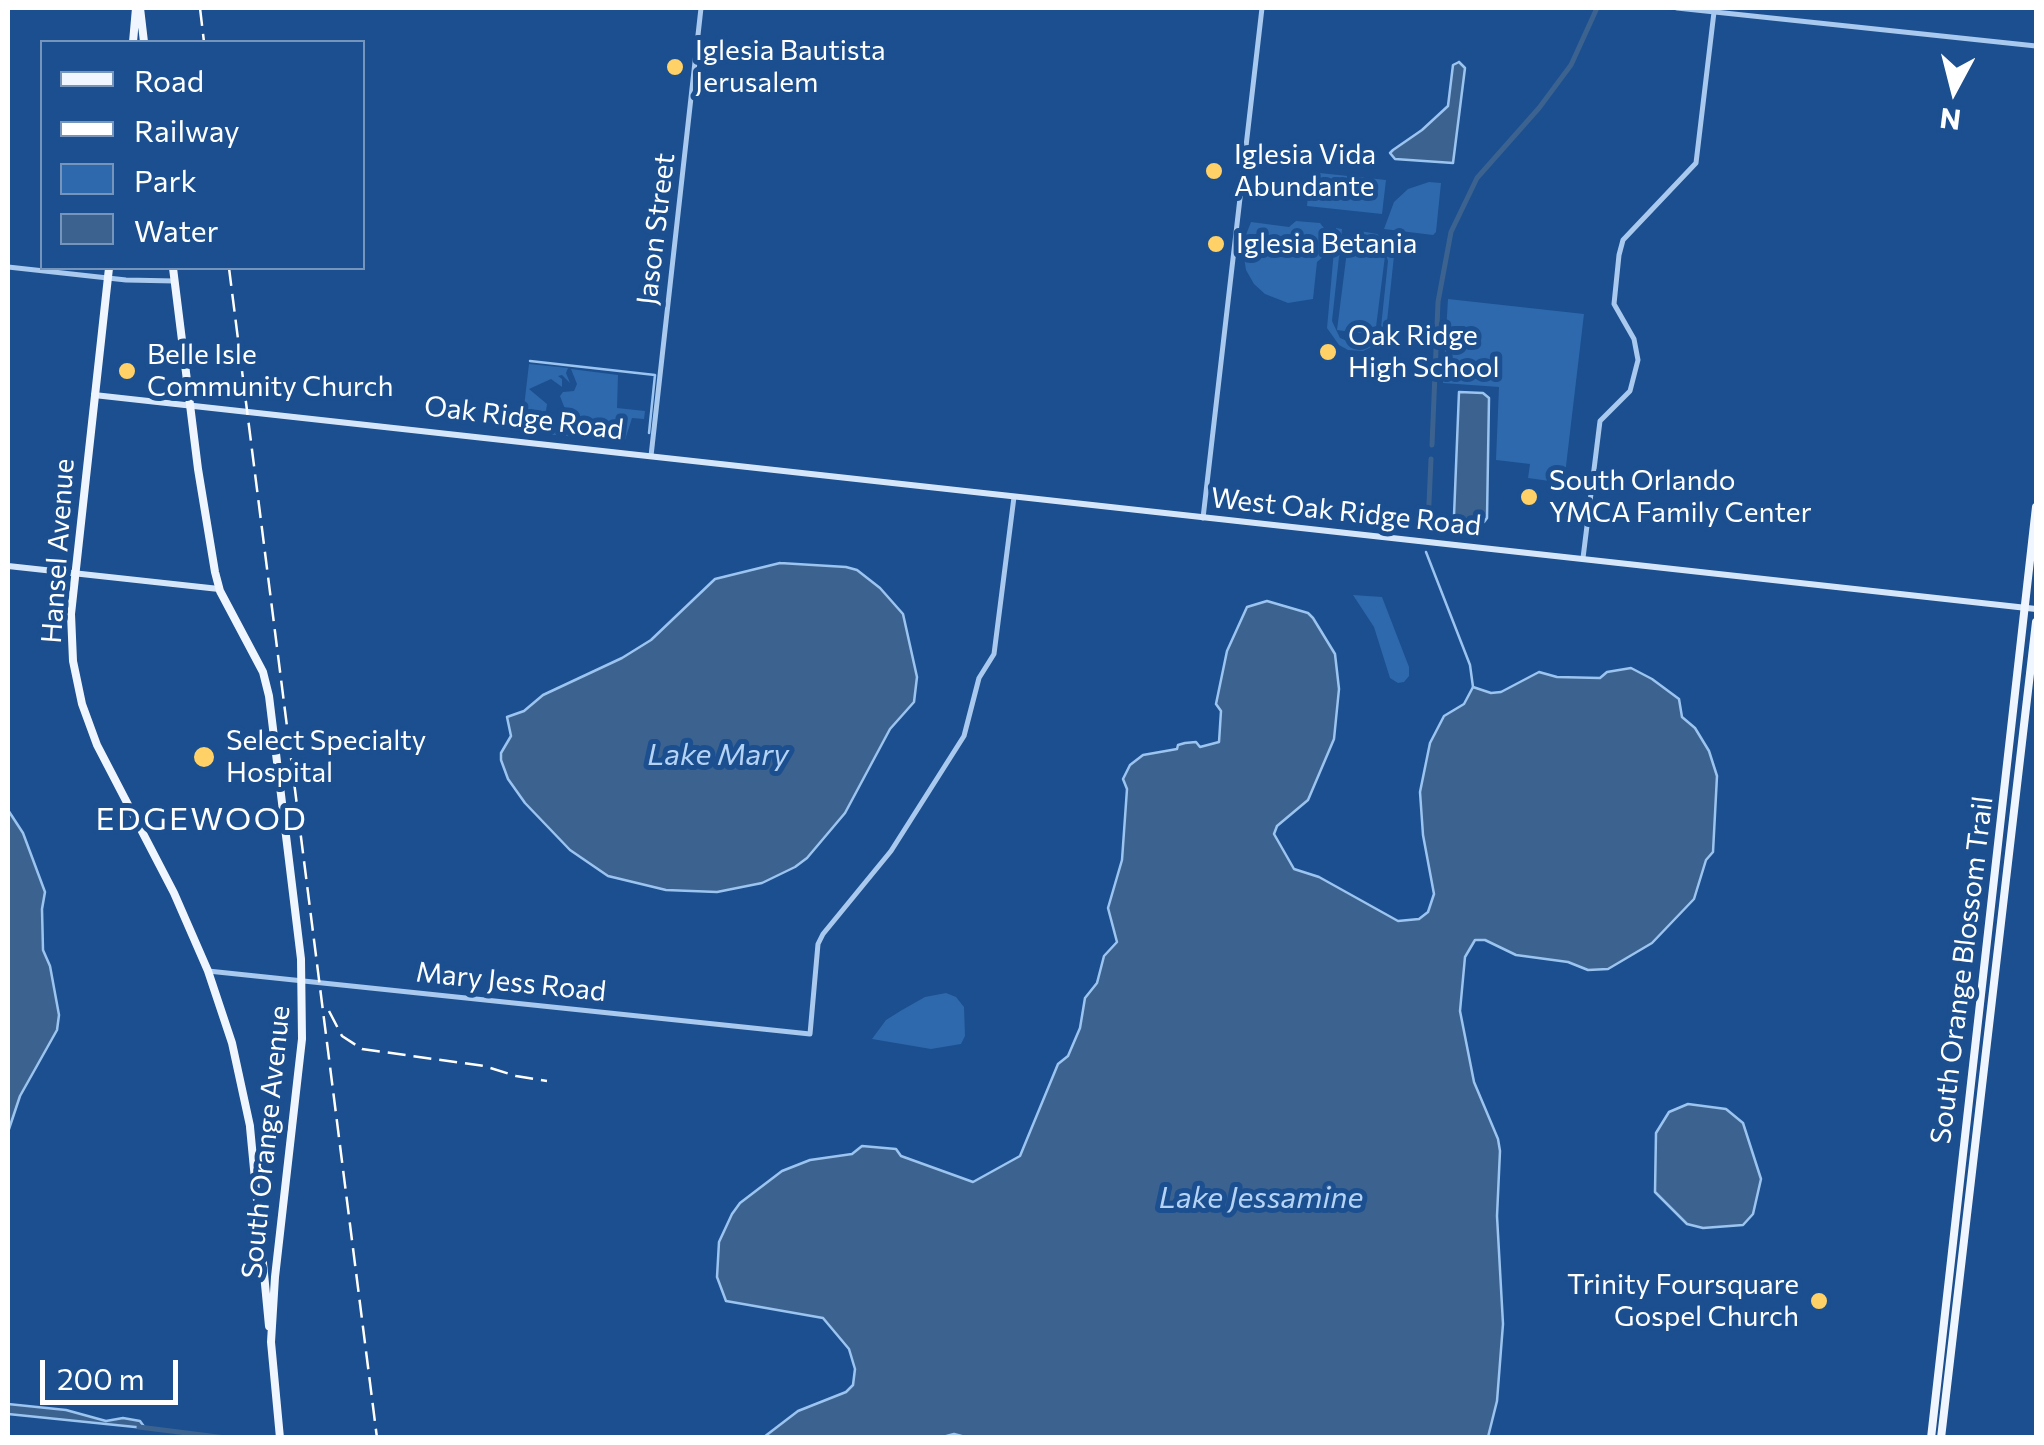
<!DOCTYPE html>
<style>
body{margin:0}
#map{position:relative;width:2044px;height:1445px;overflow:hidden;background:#1b4f8f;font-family:Commissioner,sans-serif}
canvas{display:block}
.frame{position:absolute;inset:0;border:10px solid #fff;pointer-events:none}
.legend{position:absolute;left:40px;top:40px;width:325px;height:230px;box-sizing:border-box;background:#1b4f8f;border:2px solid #7695bc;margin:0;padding:12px 18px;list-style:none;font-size:30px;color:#fff}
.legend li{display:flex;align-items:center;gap:20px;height:50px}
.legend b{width:50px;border:2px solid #7695bc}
.north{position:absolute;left:1904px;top:40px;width:100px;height:100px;-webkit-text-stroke:8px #1b4f8f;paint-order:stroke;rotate:187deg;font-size:28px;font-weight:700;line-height:40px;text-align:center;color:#fff}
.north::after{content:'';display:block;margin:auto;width:35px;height:45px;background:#fff;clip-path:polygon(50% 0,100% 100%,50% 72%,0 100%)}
.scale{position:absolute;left:40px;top:1360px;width:138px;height:45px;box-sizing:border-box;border:5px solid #fff;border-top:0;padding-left:12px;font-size:30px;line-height:35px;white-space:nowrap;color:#fff;-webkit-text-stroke:8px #1b4f8f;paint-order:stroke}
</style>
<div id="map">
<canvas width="2044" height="1445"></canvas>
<div class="frame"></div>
<ul class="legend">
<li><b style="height:12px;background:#f0f6ff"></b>Road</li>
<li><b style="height:12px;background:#fff"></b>Railway</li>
<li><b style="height:28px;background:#2e69ad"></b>Park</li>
<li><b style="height:28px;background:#3c6290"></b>Water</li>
</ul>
<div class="north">N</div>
<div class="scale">200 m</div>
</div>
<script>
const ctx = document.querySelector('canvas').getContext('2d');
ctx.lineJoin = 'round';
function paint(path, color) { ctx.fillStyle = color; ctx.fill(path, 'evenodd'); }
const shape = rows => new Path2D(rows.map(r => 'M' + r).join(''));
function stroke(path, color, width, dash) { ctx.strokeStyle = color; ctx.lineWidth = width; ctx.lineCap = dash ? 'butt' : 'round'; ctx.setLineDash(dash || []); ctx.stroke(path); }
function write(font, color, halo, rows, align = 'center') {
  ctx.font = font + ' Commissioner,sans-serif'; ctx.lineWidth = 10; ctx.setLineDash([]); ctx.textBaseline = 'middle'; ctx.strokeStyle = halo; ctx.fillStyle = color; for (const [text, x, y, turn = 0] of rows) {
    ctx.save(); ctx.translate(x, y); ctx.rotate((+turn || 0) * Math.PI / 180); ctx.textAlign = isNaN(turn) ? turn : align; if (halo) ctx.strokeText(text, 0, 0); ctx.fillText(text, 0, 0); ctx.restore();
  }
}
paint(shape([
 [1310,172,1386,180,1382,214,1307,206],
 [1429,182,1441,183,1436,232,1433,235,1384,229,1394,202,1408,189],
 [1296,221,1320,223,1327,232,1324,256,1317,262,1313,299,1288,303,1265,294,1254,284,1246,270,1242,245,1251,222,1289,227],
 [1336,228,1342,229,1341,240,1360,231,1377,234,1387,242,1394,256,1386,331,1376,345,1363,351,1348,350,1339,345,1327,328],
 [1356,238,1377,241,1384,248,1388,261,1381,327,1370,342,1357,345,1340,338,1332,321,1339,257,1343,247],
 [1347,251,1385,256,1375,335,1337,330],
 [1448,299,1584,314,1564,483,1528,478,1530,464,1496,460,1499,387,1443,383],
 [529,364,568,368,566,373,570,383,562,375,558,376,562,379,562,387,551,379,529,389,547,404,546,411,554,422,567,416,578,423,578,437,521,432],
 [571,369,618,375,617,408,645,411,644,419,632,418,625,440,611,437,607,425,598,425,597,430,591,431,586,423,565,409,560,396,563,392,574,391,577,384],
 [1353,595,1382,597,1409,667,1409,676,1404,682,1398,683,1390,678,1374,627],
 [946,993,956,997,964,1007,965,1036,961,1044,931,1049,872,1039,886,1020,902,1010,925,997]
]), '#2e69ad');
const water = shape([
 [1459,62,1465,68,1453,163,1395,159,1390,153,1393,150,1422,130,1448,106,1453,65,1459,62],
 [1459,392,1483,393,1489,398,1487,518,1484,522,1454,516,1459,392],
 [780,563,846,567,857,570,880,588,903,614,917,677,914,702,890,729,845,813,807,858,795,867,762,883,717,892,666,890,608,876,570,850,525,803,508,779,501,760,501,753,511,736,507,717,524,711,543,695,622,658,651,640,715,579,780,563],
 [1267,601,1308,613,1313,618,1335,654,1339,689,1334,739,1308,800,1277,826,1274,834,1294,869,1319,877,1398,921,1419,919,1428,912,1434,894,1423,835,1420,792,1430,743,1444,716,1464,704,1473,687,1491,693,1501,692,1539,672,1557,677,1600,678,1607,672,1631,668,1652,679,1679,699,1682,717,1695,728,1709,751,1717,776,1713,852,1706,860,1694,899,1652,943,1608,969,1588,970,1568,962,1516,955,1485,940,1475,940,1465,957,1460,1011,1474,1082,1498,1139,1500,1151,1497,1216,1503,1324,1497,1401,1488,1437,969,1438,954,1434,939,1438,764,1437,798,1411,846,1392,853,1385,855,1369,849,1349,823,1318,726,1301,717,1277,719,1242,732,1214,740,1203,782,1171,810,1160,852,1154,862,1146,896,1149,901,1156,973,1182,1020,1156,1058,1064,1068,1056,1080,1028,1085,998,1097,983,1104,956,1117,942,1108,908,1122,860,1127,789,1123,779,1130,765,1143,755,1177,749,1178,745,1185,743,1196,742,1200,747,1219,742,1221,711,1216,704,1227,651,1247,607,1267,601],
 [8,810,23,833,45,892,42,909,43,950,50,966,59,1015,57,1030,20,1096,8,1132,8,810],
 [1688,1104,1726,1109,1743,1123,1761,1179,1753,1214,1743,1225,1703,1228,1687,1224,1655,1192,1656,1133,1669,1112,1688,1104],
 [8,1404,66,1410,106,1421,123,1418,140,1421,145,1428,8,1414,8,1404]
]);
paint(water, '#3c6290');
stroke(water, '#9cc4f0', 2.5);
stroke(shape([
 [530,361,655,375,649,433],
 [1426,552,1470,665,1473,687]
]), '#9cc4f0', 2.5);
stroke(shape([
 [1432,445,1438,302,1451,232,1477,178,1539,108,1571,65,1597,8],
 [1428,525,1431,459],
 [139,1427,226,1438]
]), '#3c6290', 5);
stroke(shape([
 [1677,8,2036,46],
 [8,267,126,280,175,281],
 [651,456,701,8],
 [1203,518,1262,8],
 [1583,558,1600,421,1630,391,1638,360,1634,339,1614,304,1619,255,1623,240,1696,163,1714,12],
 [208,971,810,1034,818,944,823,934,891,851,964,736,979,678,994,654,1014,497]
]), '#a9c9ee', 5);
stroke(shape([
 [94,395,2036,609],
 [8,566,219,589]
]), '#d6e6fa', 6);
stroke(shape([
 [140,8,144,42],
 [133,42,136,8],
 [109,268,71,614,73,661,82,704,97,745,174,893,208,971,232,1043,250,1126],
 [173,268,198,469,215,572,220,591,263,672,269,696,301,959,302,1039,275,1277,271,1342,280,1438],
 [250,1127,269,1326],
 [1931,1438,2036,507],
 [1941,1438,2036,622]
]), '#f0f6ff', 8);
stroke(shape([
 [200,8,204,42],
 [229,268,377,1438],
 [329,1011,342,1036,362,1049,484,1066,516,1076,547,1081]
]), '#fff', 2.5, [18, 8]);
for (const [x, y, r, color] of [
 [675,67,10,"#ffd166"],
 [1214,171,10,"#ffd166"],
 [1216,244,10,"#ffd166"],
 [1328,352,10,"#ffd166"],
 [127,371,10,"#ffd166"],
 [1529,497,10,"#ffd166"],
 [204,757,12,"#ffd166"],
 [1819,1301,10,"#ffd166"]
]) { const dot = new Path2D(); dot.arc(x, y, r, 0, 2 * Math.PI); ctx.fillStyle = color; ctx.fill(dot); stroke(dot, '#1b4f8f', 4); }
write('28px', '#fff', '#1b4f8f', [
 ["Iglesia Bautista",695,51],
 ["Jerusalem",695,83],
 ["Iglesia Vida",1234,155],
 ["Abundante",1234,187],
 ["Iglesia Betania",1236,244],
 ["Oak Ridge",1348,336],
 ["High School",1348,368],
 ["Belle Isle",147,355],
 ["Community Church",147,387],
 ["South Orlando",1549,481],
 ["YMCA Family Center",1549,513],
 ["Select Specialty",226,741],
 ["Hospital",226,773],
 ["Trinity Foursquare",1799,1285,"right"],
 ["Gospel Church",1799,1317,"right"]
], 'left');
write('28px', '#fff', '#1b4f8f', [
 ["Jason Street",656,229,-83],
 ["Oak Ridge Road",524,418,7],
 ["West Oak Ridge Road",1346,512,6],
 ["Hansel Avenue",58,551,-86],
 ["South Orange Blossom Trail",1962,970,-83],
 ["Mary Jess Road",511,982,6],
 ["South Orange Avenue",266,1142,-84]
]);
write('italic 30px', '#b5d3f5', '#1b4f8f', [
 ["Lake Mary",718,755],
 ["Lake Jessamine",1261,1198]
]);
ctx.letterSpacing = '2.5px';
write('32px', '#fff', '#1b4f8f', [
 ["EDGEWOOD",202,819]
]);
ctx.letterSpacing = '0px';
</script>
